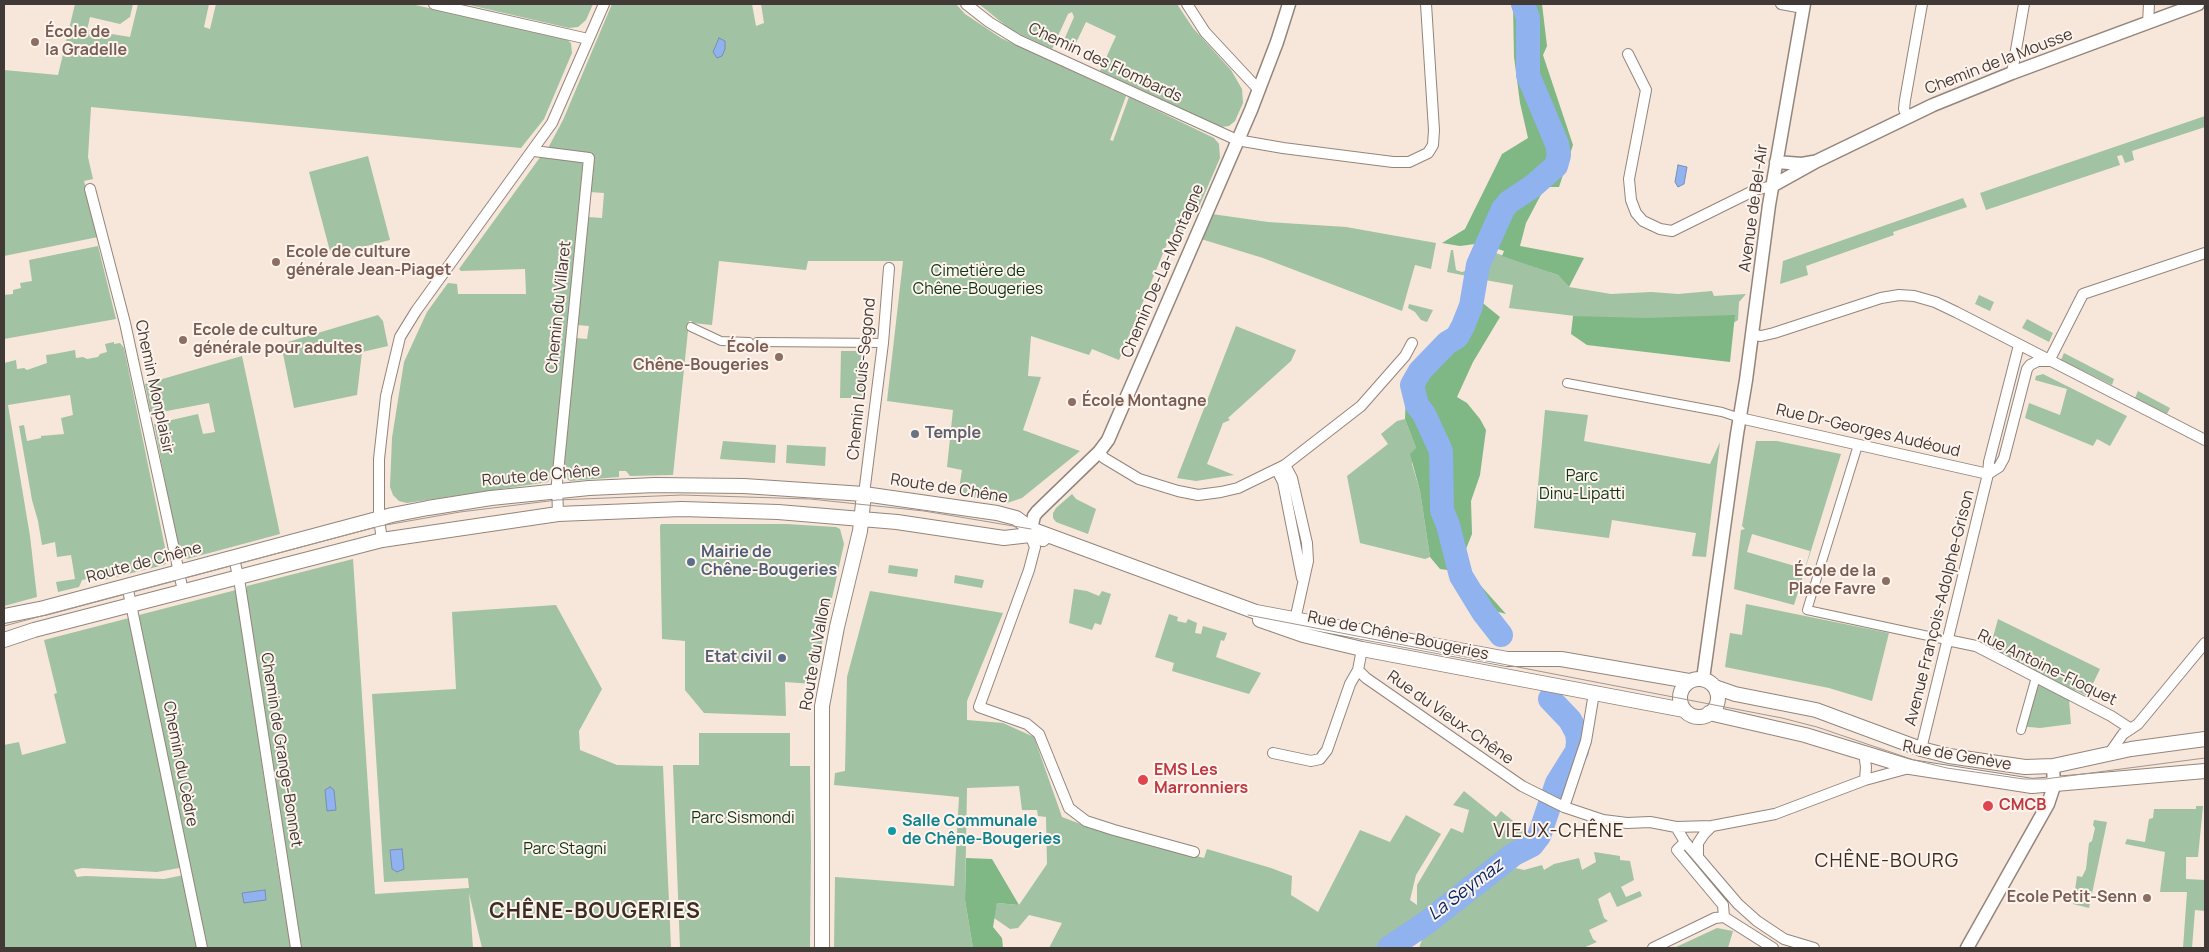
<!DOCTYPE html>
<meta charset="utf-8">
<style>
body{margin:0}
#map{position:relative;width:2209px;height:952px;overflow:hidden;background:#f7e6da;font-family:Manrope,sans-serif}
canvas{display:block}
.frame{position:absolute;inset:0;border:5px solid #403935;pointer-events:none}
</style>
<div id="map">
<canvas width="2209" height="952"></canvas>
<div class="frame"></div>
</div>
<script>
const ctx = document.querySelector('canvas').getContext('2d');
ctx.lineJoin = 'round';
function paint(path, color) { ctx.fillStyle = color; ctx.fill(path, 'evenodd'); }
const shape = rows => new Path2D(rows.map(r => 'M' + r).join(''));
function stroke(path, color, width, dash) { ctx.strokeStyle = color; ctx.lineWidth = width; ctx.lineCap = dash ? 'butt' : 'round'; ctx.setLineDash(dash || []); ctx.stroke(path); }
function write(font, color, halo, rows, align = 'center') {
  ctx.font = font + ' Manrope,sans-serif'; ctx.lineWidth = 4; ctx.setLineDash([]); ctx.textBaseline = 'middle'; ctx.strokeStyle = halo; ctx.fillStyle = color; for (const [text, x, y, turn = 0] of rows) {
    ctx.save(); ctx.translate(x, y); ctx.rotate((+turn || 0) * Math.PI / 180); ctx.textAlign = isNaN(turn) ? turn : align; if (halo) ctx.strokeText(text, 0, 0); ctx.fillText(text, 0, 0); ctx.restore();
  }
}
paint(shape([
 [75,4,133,4,130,17,120,24,90,17,87,30,130,37,138,4,209,4,204,27,210,29,216,4,411,4,566,39,571,43,572,53,544,119,521,148,91,107,88,157,93,179,84,181,98,237,4,256,4,70,58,75],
 [465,4,593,4,586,20,578,27,569,28],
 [612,4,752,4,756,26,764,23,761,4,956,4,965,14,1001,38,1126,96,1110,140,1113,141,1129,97,1214,138,1219,144,1220,158,1198,209,1185,229,1179,236,1171,234,1119,360,1092,349,1089,355,1031,336,1028,376,1041,377,1023,430,1080,451,1022,498,1007,503,958,495,962,470,947,467,953,410,887,401,903,261,808,261,806,270,719,261,712,325,692,323,692,321,689,321,673,475,630,476,626,471,619,471,619,477,570,481,565,478,563,473,576,338,587,339,589,326,577,325,588,217,602,218,604,193,589,192,593,155,547,150,563,120],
 [979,4,1177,4,1193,28,1231,70,1242,89,1243,103,1235,121,1229,126,1221,127,1100,71,1116,36,1086,22,1075,45,1064,40,1074,17,1072,12,1068,14,1052,49,1011,30],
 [2205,116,2205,127,2132,151,2134,160,2125,163,2122,155,2117,156,2120,165,1986,210,1980,193],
 [368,156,390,240,331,255,309,172],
 [541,156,583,161,554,473,548,482,407,503,399,501,393,495,390,487,392,438,404,362,427,312,448,283,457,284,458,294,526,294,525,269,461,271,459,269],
 [1963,198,1967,207,1893,232,1894,235,1806,266,1808,275,1780,284,1783,261],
 [1212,214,1268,222,1346,227,1436,243,1431,269,1415,265,1402,311,1263,258,1201,239],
 [98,246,116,319,4,339,4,295,13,294,13,290,21,288,20,283,32,281,29,260],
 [1451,250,1453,250,1456,270,1462,272,1469,270,1467,276,1447,272],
 [1493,252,1558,275,1569,287,1611,294,1651,292,1678,294,1712,291,1714,296,1746,294,1739,302,1738,320,1735,322,1616,321,1509,308,1513,285,1485,280],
 [1979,295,1994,302,1990,311,1975,304],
 [1409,304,1433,310,1427,322,1421,320,1415,312,1408,308],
 [378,315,383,321,388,346,362,352,357,395,294,408,281,344],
 [2027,319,2053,333,2049,342,2022,328],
 [1236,326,1296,350,1291,361,1228,418,1230,420,1223,423,1207,464,1234,475,1196,481,1177,478],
 [114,342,114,344,120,343,124,348,168,562,164,565,96,582,91,578,82,580,79,587,58,592,56,582,75,579,71,555,57,557,55,542,42,545,38,521,32,500,19,426,24,425,27,441,41,438,41,436,64,434,61,418,73,415,70,395,8,405,30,536,37,597,4,606,4,363,16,360,17,369,24,368,27,370,47,363,46,355,54,354,75,350,76,358,83,357,87,359,98,357,100,354,107,352,105,344],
 [841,351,866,351,865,398,840,398],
 [2064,353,2114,379,2112,385,2061,360],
 [242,356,280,534,187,559,183,558,179,554,154,424,198,414,203,434,215,432,209,403,151,414,145,384],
 [2043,374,2127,416,2110,446,2097,439,2093,446,2025,418,2029,403,2060,415,2067,389,2035,380,2036,376],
 [2138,391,2170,408,2167,414,2135,398],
 [1545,410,1588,415,1584,441,1710,464,1720,442,1706,557,1692,556,1696,533,1612,520,1609,538,1534,528],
 [1405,419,1416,448,1412,464,1420,491,1430,557,1425,559,1360,543,1347,476,1388,444,1381,434,1397,421],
 [723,441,776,445,775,463,720,459],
 [1756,441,1777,441,1841,454,1794,605,1734,589,1741,530,1745,529,1742,526],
 [1752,534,1810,551,1805,569,1747,552],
 [787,445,826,447,825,466,786,463],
 [1072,494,1076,499,1096,509,1088,534,1056,522,1053,518,1053,513,1056,508],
 [661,524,786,524,836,527,840,529,844,544,813,684,785,682,786,716,704,713,685,690,685,641,662,639,660,526],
 [353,559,375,894,469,888,468,878,384,882,372,694,456,689,452,612,556,605,602,689,579,731,580,750,617,765,663,766,671,948,482,948,469,893,473,948,301,948,246,589,247,586],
 [889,565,918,569,917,577,888,573],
 [955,575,984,580,982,588,954,583],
 [1074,589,1087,591,1099,596,1102,591,1111,594,1101,625,1095,623,1092,630,1069,623],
 [236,590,275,852,291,948,205,948,139,615],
 [870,591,1003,613,967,701,967,720,1003,723,1034,737,1062,817,1099,831,1204,858,1207,849,1271,868,1292,876,1291,895,1318,912,1360,830,1390,842,1406,815,1441,834,1416,875,1410,900,1417,905,1417,885,1451,828,1463,833,1469,810,1453,805,1464,791,1496,817,1501,811,1529,834,1517,846,1376,948,1049,948,1062,923,1029,915,1018,928,1010,929,994,918,997,903,1019,905,1047,864,1046,817,1038,816,1037,810,1022,810,1019,786,967,788,965,900,973,948,834,948,835,877,954,886,959,797,834,785,835,773,845,771,847,677],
 [1746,604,1889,633,1872,701,1829,688,1725,667,1730,633,1742,635],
 [1169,614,1178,617,1177,621,1186,623,1188,619,1197,623,1195,633,1201,634,1203,626,1227,633,1224,641,1221,640,1216,657,1261,673,1249,694,1172,671,1174,663,1155,657],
 [133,617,181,860,179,868,157,872,82,868,74,870,77,877,85,876,164,879,184,875,199,948,4,948,4,745,19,742,22,755,66,743,54,694,57,693,44,640],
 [1998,619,2100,669,2087,696,2075,690,2069,700,2071,724,2040,728,2018,726,2036,671,1990,648],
 [699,733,790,733,790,766,810,766,811,851,810,948,680,948,673,765,699,765],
 [2196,806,2203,806,2198,857,2186,857,2186,879,2205,880,2205,911,2195,910,2192,948,2183,948,2187,892,2160,892,2165,852,2125,844,2127,839,2145,842,2149,819,2153,818,2154,809,2196,809],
 [2094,820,2107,822,2089,908,2073,904,2076,899,2074,897,2077,876,2082,877,2086,869,2089,843,2092,841,2095,828,2093,825],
 [1594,852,1620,856,1620,860,1630,861,1634,880,1621,887,1626,897,1640,891,1642,896,1617,907,1610,892,1598,899,1604,918,1608,921,1589,930,1593,939,1597,942,1583,948,1419,948,1424,934,1515,868,1524,870,1542,865,1544,870,1554,864,1579,858,1582,870,1596,862],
 [1717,928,1733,931,1728,948,1674,948]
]), '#a1c2a3');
paint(shape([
 [1513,4,1542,4,1547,46,1543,55,1573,145,1559,187,1545,187,1526,223,1520,246,1584,258,1569,287,1558,275,1502,256,1504,251,1483,244,1485,238,1484,236,1477,239,1479,241,1475,244,1460,246,1442,243,1465,229,1502,154,1528,138,1520,103,1514,57],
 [1479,300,1500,317,1473,362,1457,397,1467,403,1480,419,1486,430,1480,475,1471,501,1472,534,1466,549,1473,577,1506,614,1488,609,1461,572,1440,569,1430,557,1420,491,1410,454,1416,448,1405,419,1406,393,1411,379,1432,351,1448,340],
 [1735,315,1730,362,1587,345,1571,334,1573,316,1645,318],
 [966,858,992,859,1019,905,997,903,993,927,1002,938,1003,948,973,948,965,900]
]), '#7fb785');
const water = shape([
 [719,38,725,41,725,49,722,56,717,58,713,52,719,38],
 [1678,165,1687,167,1684,184,1678,187,1675,182,1678,165],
 [330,787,334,790,336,810,327,811,325,790,330,787],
 [402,849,404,869,397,872,392,869,390,850,402,849],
 [265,890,266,900,244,903,242,893,265,890]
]);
paint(water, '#90b2ee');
stroke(water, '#788eb6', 1);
stroke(shape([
 [1501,635,1483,612,1461,576,1448,525,1442,510,1441,451,1424,414,1417,405,1412,385,1420,371,1447,343,1457,337,1463,326,1471,306,1478,265,1503,209,1509,202,1533,186,1556,166,1559,155,1557,144,1528,75,1528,18,1523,4],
 [1389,948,1426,923,1514,854,1532,845,1539,836,1557,783,1577,751,1578,742,1577,733,1570,720,1550,699]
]), '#90b2ee', 24);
const pedestrian = shape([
 [691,327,721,341,749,342],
 [757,342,883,343],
 [1567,383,1722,412,1740,418],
 [1858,445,1807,610,1947,640],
 [2021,730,2036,677]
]);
const minor = shape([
 [434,4,588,39],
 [966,4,989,22,1018,40,1237,140,1283,148,1393,162,1409,162,1428,153,1433,145,1434,130,1426,4],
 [1187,4,1205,32,1259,90],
 [1781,4,1803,8],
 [2148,23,2149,4],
 [1628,54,1646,90,1629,179,1631,200,1636,213,1643,221,1660,229,1672,231,1755,190,1772,186],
 [2012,73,2024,4],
 [1907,117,1904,109,1905,100,1922,4],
 [534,151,589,158,557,483,558,514],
 [90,189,125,323,183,591],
 [1753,335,1761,336,1774,333,1881,298,1899,295,1914,296,1935,302,1956,312,2205,440],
 [1740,418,1988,474],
 [1099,452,1104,458,1139,479,1178,491,1198,495,1221,492,1238,488,1285,465,1361,406,1405,356,1412,343],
 [1285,465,1292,478,1307,543,1308,561,1295,620],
 [1277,470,1283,482,1302,578],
 [1988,474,1999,467,2004,458,2027,369,2030,365,2038,361,2049,361,2083,294,2205,253],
 [864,494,883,343,889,268],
 [1030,535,1035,547,1029,570,979,707,1027,724,1039,734,1069,808,1086,821,1114,830,1194,852],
 [382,540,379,519,379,459,386,396,400,337,416,311,552,123,604,4],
 [234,558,240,585,296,948],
 [127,585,202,948],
 [1947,640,1976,646,2111,716,2131,729],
 [1362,649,1358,670,1366,678,1522,786,1564,807,1603,820,1627,823,1650,822,1676,827,1712,826,1775,814,1865,780,1909,768],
 [1921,749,1988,474,1989,462,2019,345],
 [1273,753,1311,761,1320,759,1327,750,1350,684,1358,670],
 [1864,753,1866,767,1865,780],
 [2109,754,2123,734,2138,724,2205,643],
 [1564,807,1586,741,1594,693],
 [1676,827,1685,842,1738,904,1757,921,1784,939,1814,948],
 [1685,842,1677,850,1723,905,1724,917,1773,948],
 [1698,857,1698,843,1704,834,1712,826],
 [1653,948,1715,918,1724,917]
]);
const tertiary = shape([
 [1776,162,1802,164,1813,162],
 [1772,186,1817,161,1933,105,2012,73,2198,4],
 [1031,529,1034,516,1037,512,1099,452,1108,440,1251,110,1277,42,1289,4],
 [1703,679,1737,434,1746,380,1769,205,1804,4],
 [1967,948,2048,804,2054,786,2053,766]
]);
const secondary = shape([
 [4,616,44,608,392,515,428,508,491,498,589,488,655,485,744,486,864,494,997,513,1016,518,1031,529,1256,612,1507,659,1561,659,1689,681],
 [1260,620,1303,635,1362,649,1684,710],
 [4,640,34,630,382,540,558,514,682,509,778,512,897,522,1004,538,1030,535,1043,539],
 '1680 698a19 19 0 1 1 38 0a19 19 0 1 1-38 0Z',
 [1715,687,1735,694,1816,710,1921,749,1949,756,2025,767,2053,766,2131,749,2205,739],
 [1709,713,1805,735,1910,767,2032,786,2205,771],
 [822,948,822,706,837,627,860,531,864,494]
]);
stroke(pedestrian, '#94857b', 10);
stroke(minor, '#94857b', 12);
stroke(tertiary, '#94857b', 15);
stroke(secondary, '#94857b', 16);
stroke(pedestrian, '#fff', 8);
stroke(minor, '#fff', 10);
stroke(tertiary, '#fff', 12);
stroke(secondary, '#fff', 14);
stroke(shape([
 [1248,615,1782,718,1817,727,1914,760,1947,768,2024,779,2045,779,2205,758],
 [4,626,380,526,460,512,557,500,682,495,810,499,924,511,1031,529]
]), '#a3968e', 1);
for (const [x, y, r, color] of [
 [35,42,5,"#8d6e63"],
 [276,262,5,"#8d6e63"],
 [183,340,5,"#8d6e63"],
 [779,357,5,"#8d6e63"],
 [1072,402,5,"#8d6e63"],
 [915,434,5,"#6b7280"],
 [691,562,5,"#5c6f8a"],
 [1886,581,5,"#8d6e63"],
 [782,658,5,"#5c6f8a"],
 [1143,780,6,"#e0444e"],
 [1988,806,6,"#e0444e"],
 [892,831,5,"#0f9aa8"],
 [2147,898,5,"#8d6e63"]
]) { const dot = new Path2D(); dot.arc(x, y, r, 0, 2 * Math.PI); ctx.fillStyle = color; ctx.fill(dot); stroke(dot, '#fff4ed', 2); }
write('bold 16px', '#785e54', '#fff4ed', [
 ["École de",45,33],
 ["la Gradelle",45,51],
 ["Ecole de culture",286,253],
 ["générale Jean-Piaget",286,271],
 ["Ecole de culture",193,331],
 ["générale pour adultes",193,349],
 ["École",769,348,"right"],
 ["Chêne-Bougeries",769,366,"right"],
 ["École Montagne",1082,402],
 ["École de la",1876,572,"right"],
 ["Place Favre",1876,590,"right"],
 ["Ecole Petit-Senn",2137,898,"right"]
], 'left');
write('16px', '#403935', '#fff4ed', [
 ["Chemin de la Mousse",1999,62,-21],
 ["Chemin des Flombards",1105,63,25],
 ["Avenue de Bel-Air",1754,208,-82],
 ["Chemin De-La-Montagne",1163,271,-67],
 ["Chemin du Villaret",559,307,-84],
 ["Chemin Louis-Segond",862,379,-84],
 ["Chemin Monplaisir",154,387,78],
 ["Rue Dr-Georges Audéoud",1868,431,13],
 ["Route de Chêne",541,476,-5],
 ["Route de Chêne",949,489,9],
 ["Route de Chêne",144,563,-15],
 ["Avenue François-Adolphe-Grison",1940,608,-76],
 ["Rue de Chêne-Bougeries",1398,636,12],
 ["Route du Vallon",816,654,-80],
 ["Rue Antoine-Floquet",2047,668,26],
 ["Rue du Vieux-Chêne",1450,718,35],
 ["Chemin de Grange-Bonnet",281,750,81],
 ["Rue de Genève",1957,756,10],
 ["Chemin du Cèdre",180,764,79]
]);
write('16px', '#0b3514', '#fff4ed', [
 ["Cimetière de",978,272],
 ["Chêne-Bougeries",978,290],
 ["Parc",1582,477],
 ["Dinu-Lipatti",1582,495],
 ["Parc Sismondi",743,819],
 ["Parc Stagni",565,850]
]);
write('bold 16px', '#5b616d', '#fff4ed', [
 ["Temple",925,434]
], 'left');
write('bold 16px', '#4e5e75', '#fff4ed', [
 ["Mairie de",701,553],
 ["Chêne-Bougeries",701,571],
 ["Etat civil",772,658,"right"]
], 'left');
write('bold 16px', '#be3a42', '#fff4ed', [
 ["EMS Les",1154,771],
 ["Marronniers",1154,789],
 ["CMCB",1999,806]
], 'left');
write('bold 16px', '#0d838f', '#fff4ed', [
 ["Salle Communale",902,822],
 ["de Chêne-Bougeries",902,840]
], 'left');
write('italic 18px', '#02276a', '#fff4ed', [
 ["La Seymaz",1466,890,-37]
]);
ctx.letterSpacing = '1px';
write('19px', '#3a2d24', '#fff4ed', [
 ["VIEUX-CHÊNE",1559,832],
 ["CHÊNE-BOURG",1887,862]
]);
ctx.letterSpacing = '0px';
ctx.letterSpacing = '1px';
write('bold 21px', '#3a2d24', '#fff4ed', [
 ["CHÊNE-BOUGERIES",595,912]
]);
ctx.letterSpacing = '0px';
</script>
